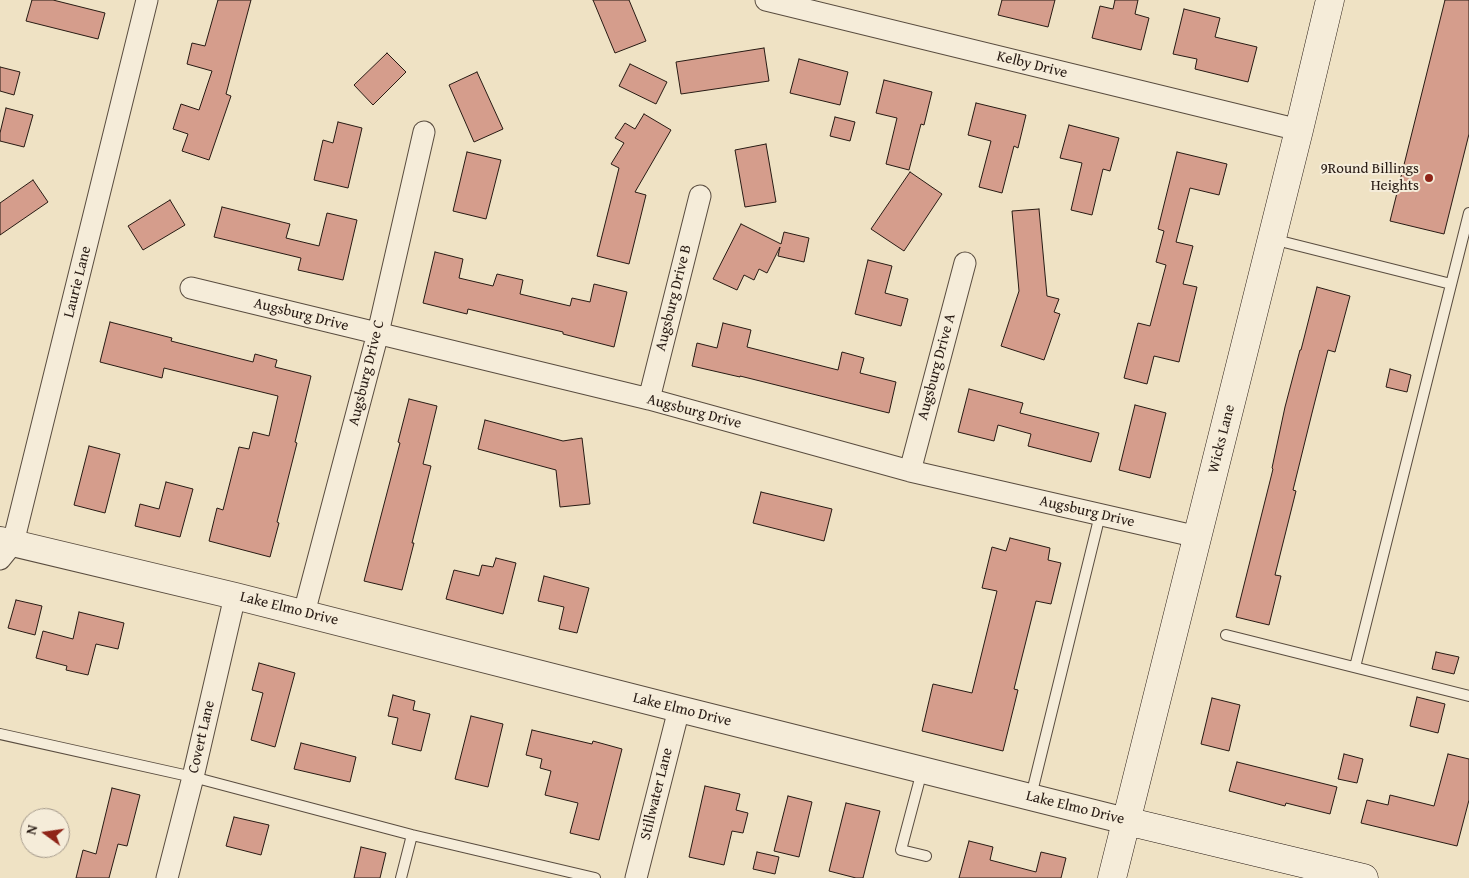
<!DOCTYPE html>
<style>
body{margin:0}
#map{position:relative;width:1469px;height:878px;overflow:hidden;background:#efe2c4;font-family:"Gentium Book Plus",serif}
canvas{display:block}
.north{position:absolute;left:20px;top:808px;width:50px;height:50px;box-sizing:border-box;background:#f5ecd9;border:1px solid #a3988a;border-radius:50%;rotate:284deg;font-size:14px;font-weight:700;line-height:20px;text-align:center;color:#271a13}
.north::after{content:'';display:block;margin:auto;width:18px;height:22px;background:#8f2418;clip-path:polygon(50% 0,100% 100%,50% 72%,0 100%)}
</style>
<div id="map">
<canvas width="1469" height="878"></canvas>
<div class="north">N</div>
</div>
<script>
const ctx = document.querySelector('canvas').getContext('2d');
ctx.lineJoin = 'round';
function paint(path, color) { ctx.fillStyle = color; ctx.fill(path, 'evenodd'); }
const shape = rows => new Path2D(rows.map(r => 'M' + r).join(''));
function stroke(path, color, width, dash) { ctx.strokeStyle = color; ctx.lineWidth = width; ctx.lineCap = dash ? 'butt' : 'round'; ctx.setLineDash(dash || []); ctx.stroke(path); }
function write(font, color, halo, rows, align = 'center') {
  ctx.font = font + ' "Gentium Book Plus",serif'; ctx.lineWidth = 4; ctx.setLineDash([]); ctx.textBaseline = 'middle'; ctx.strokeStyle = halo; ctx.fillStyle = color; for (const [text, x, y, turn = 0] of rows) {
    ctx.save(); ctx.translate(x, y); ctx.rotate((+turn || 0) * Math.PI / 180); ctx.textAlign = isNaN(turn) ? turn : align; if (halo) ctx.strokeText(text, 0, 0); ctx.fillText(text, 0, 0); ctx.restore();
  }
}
const building = shape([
 [32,0,53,0,105,13,98,39,26,21,32,0],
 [218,0,251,0,226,94,231,96,209,160,182,151,188,134,173,129,181,104,199,110,212,71,187,64,192,43,205,46,218,0],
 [593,0,629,0,646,41,615,53,593,0],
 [1002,0,1055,0,1048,27,998,15,1002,0],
 [1115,0,1138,0,1135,14,1149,18,1141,50,1092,38,1100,6,1113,9,1115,0],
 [1445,0,1469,0,1469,134,1444,234,1390,221,1445,0],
 [1184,9,1220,18,1215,37,1257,47,1248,82,1195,69,1197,59,1173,54,1184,9],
 [764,48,769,81,681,94,676,62,764,48],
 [387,53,406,72,373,105,354,85,387,53],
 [799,59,848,72,840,105,790,93,799,59],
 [630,64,667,82,656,104,619,86,630,64],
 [0,67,20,72,14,95,0,91,0,67],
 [477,72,503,129,474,142,449,85,477,72],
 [884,80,932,92,924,125,921,124,909,170,886,164,897,118,876,113,884,80],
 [976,103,1026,115,1018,148,1014,146,1002,193,979,187,991,141,968,135,976,103],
 [6,108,33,115,24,147,0,141,0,133,6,108],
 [644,114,671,130,635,192,646,195,629,264,597,256,619,168,611,164,624,143,615,138,625,123,635,129,644,114],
 [835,117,855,122,850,141,830,136,835,117],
 [338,122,362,128,348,188,314,180,323,140,333,143,338,122],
 [1069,125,1119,138,1110,171,1103,169,1092,215,1071,210,1082,163,1060,158,1069,125],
 [766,144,776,202,745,207,735,150,766,144],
 [467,152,501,160,486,219,453,211,467,152],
 [1177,152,1227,164,1219,195,1190,188,1176,242,1193,246,1183,284,1197,287,1179,362,1154,356,1147,384,1124,378,1138,323,1150,326,1166,265,1156,262,1164,231,1158,229,1177,152],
 [910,172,942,194,904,251,871,229,910,172],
 [33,180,48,202,0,235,0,203,33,180],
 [170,200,185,225,143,250,128,226,170,200],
 [222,207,290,224,286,238,319,246,327,213,357,220,343,280,298,270,301,258,214,237,222,207],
 [1039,209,1047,296,1059,299,1054,312,1060,314,1044,360,1001,346,1019,291,1012,211,1039,209],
 [741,224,781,244,784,232,809,238,804,262,778,256,780,247,767,273,759,269,754,280,744,275,737,290,713,279,741,224],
 [435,252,463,259,459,278,493,286,497,274,523,280,520,294,570,306,572,298,590,302,594,284,627,292,614,347,563,334,563,332,468,309,467,314,423,303,435,252],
 [868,260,892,266,885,293,908,299,901,326,855,314,868,260],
 [1317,287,1350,296,1335,352,1328,350,1312,413,1293,490,1296,491,1275,575,1281,576,1269,625,1236,617,1273,469,1272,468,1285,407,1300,350,1301,350,1317,287],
 [110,322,172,338,171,341,253,362,255,354,277,360,275,367,311,376,295,442,297,443,277,522,279,523,270,557,209,541,217,508,223,510,239,447,249,449,253,432,269,436,278,396,164,368,162,378,100,362,110,322],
 [723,323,751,330,747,347,838,370,842,352,864,358,860,373,896,382,889,413,740,376,740,377,692,366,697,343,717,348,723,323],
 [1390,369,1411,375,1407,392,1386,387,1390,369],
 [969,389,1023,403,1020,413,1099,433,1091,462,1028,446,1031,434,998,425,994,441,958,432,969,389],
 [409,399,437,406,423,464,431,466,412,543,414,543,402,590,364,581,400,443,398,442,409,399],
 [1135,405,1166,413,1150,478,1119,470,1135,405],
 [485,420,563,441,582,438,590,504,560,507,556,470,478,449,485,420],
 [89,446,120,454,105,513,74,505,89,446],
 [166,482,193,489,180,537,135,526,140,504,159,509,166,482],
 [761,492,832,509,824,541,753,523,761,492],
 [1010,538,1050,548,1048,560,1061,563,1051,604,1036,601,1014,689,1018,690,1003,751,922,731,933,684,972,693,997,591,982,588,992,547,1006,551,1010,538],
 [496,558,516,563,503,614,446,599,454,570,479,576,482,565,493,567,496,558],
 [544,576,589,588,577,633,559,629,564,607,538,601,544,576],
 [16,600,42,606,35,635,8,628,16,600],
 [79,612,124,623,118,649,96,644,88,675,66,670,67,666,36,658,43,631,73,639,79,612],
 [1436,652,1459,657,1454,674,1432,669,1436,652],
 [259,663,295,673,275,747,251,740,263,693,252,690,259,663],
 [393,695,415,701,413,710,430,714,421,751,392,744,398,718,388,716,393,695],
 [1417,697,1445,704,1438,733,1410,726,1417,697],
 [1212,698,1240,705,1229,751,1201,744,1212,698],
 [471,716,503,724,488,787,455,779,471,716],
 [532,730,592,744,593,741,622,749,599,840,570,833,578,803,545,795,551,771,540,768,542,759,526,755,532,730],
 [301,743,356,757,350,782,294,769,301,743],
 [1344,754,1363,759,1357,783,1338,779,1344,754],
 [1448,754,1469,759,1469,800,1457,846,1361,823,1367,800,1388,805,1390,795,1434,806,1448,754],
 [1237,762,1337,787,1330,814,1286,803,1285,806,1229,791,1237,762],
 [705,786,740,794,736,810,748,813,743,833,732,831,724,865,689,857,705,786],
 [112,788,140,795,127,846,118,844,109,878,76,878,83,850,96,854,112,788],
 [788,796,812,802,799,857,774,851,788,796],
 [846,803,880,811,863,878,856,878,829,871,846,803],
 [234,817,269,825,261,855,226,846,234,817],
 [969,841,993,847,990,860,1036,872,1041,852,1066,858,1061,878,959,878,969,841],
 [361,847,386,853,380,878,354,878,361,847],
 [757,852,779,857,775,874,753,869,757,852]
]);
paint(building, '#d59d8c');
stroke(building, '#271a13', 1);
const service = shape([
 [1272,239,1451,284],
 [1226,635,1469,696],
 [1355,667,1469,213],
 [0,734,193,777,412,835,595,878],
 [922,771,901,850,926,856],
 [1031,796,1100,515],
 [401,878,412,835]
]);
const minor = shape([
 [766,0,1299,130],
 [191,288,649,399,910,471,1198,537],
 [649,399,700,196],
 [910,471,965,263],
 [0,559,13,543,147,0],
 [304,613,378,333,424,132],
 [167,878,193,777,235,596],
 [636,878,679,709]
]);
const tertiary = shape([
 [0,540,235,596,679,709,1126,821]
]);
const secondary = shape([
 [1126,821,1364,878],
 [1112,878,1299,130,1330,0]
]);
stroke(service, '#594c3f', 12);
stroke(minor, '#594c3f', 23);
stroke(tertiary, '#594c3f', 28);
stroke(secondary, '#271a13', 29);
stroke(service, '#f5ecd9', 10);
stroke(minor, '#f5ecd9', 21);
stroke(tertiary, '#f5ecd9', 26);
stroke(secondary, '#f5ecd9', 28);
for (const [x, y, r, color] of [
 [1429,178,5,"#8f2418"]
]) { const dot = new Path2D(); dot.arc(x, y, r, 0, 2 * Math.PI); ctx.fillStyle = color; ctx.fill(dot); stroke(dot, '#f5ecd9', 2); }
write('15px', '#271a13', '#f5ecd9', [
 ["Kelby Drive",1032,65,14],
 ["Laurie Lane",78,282,-76],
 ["Augsburg Drive B",674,298,-76],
 ["Augsburg Drive",301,315,14],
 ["Augsburg Drive A",937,367,-75],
 ["Augsburg Drive C",367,373,-76],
 ["Augsburg Drive",694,412,15],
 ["Wicks Lane",1222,439,-76],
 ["Augsburg Drive",1087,512,13],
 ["Lake Elmo Drive",289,609,14],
 ["Lake Elmo Drive",682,710,14],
 ["Covert Lane",202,737,-77],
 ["Stillwater Lane",657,794,-76],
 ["Lake Elmo Drive",1075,808,14]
]);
write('15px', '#271a13', '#f5ecd9', [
 ["9Round Billings",1419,169],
 ["Heights",1419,186]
], 'right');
</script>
